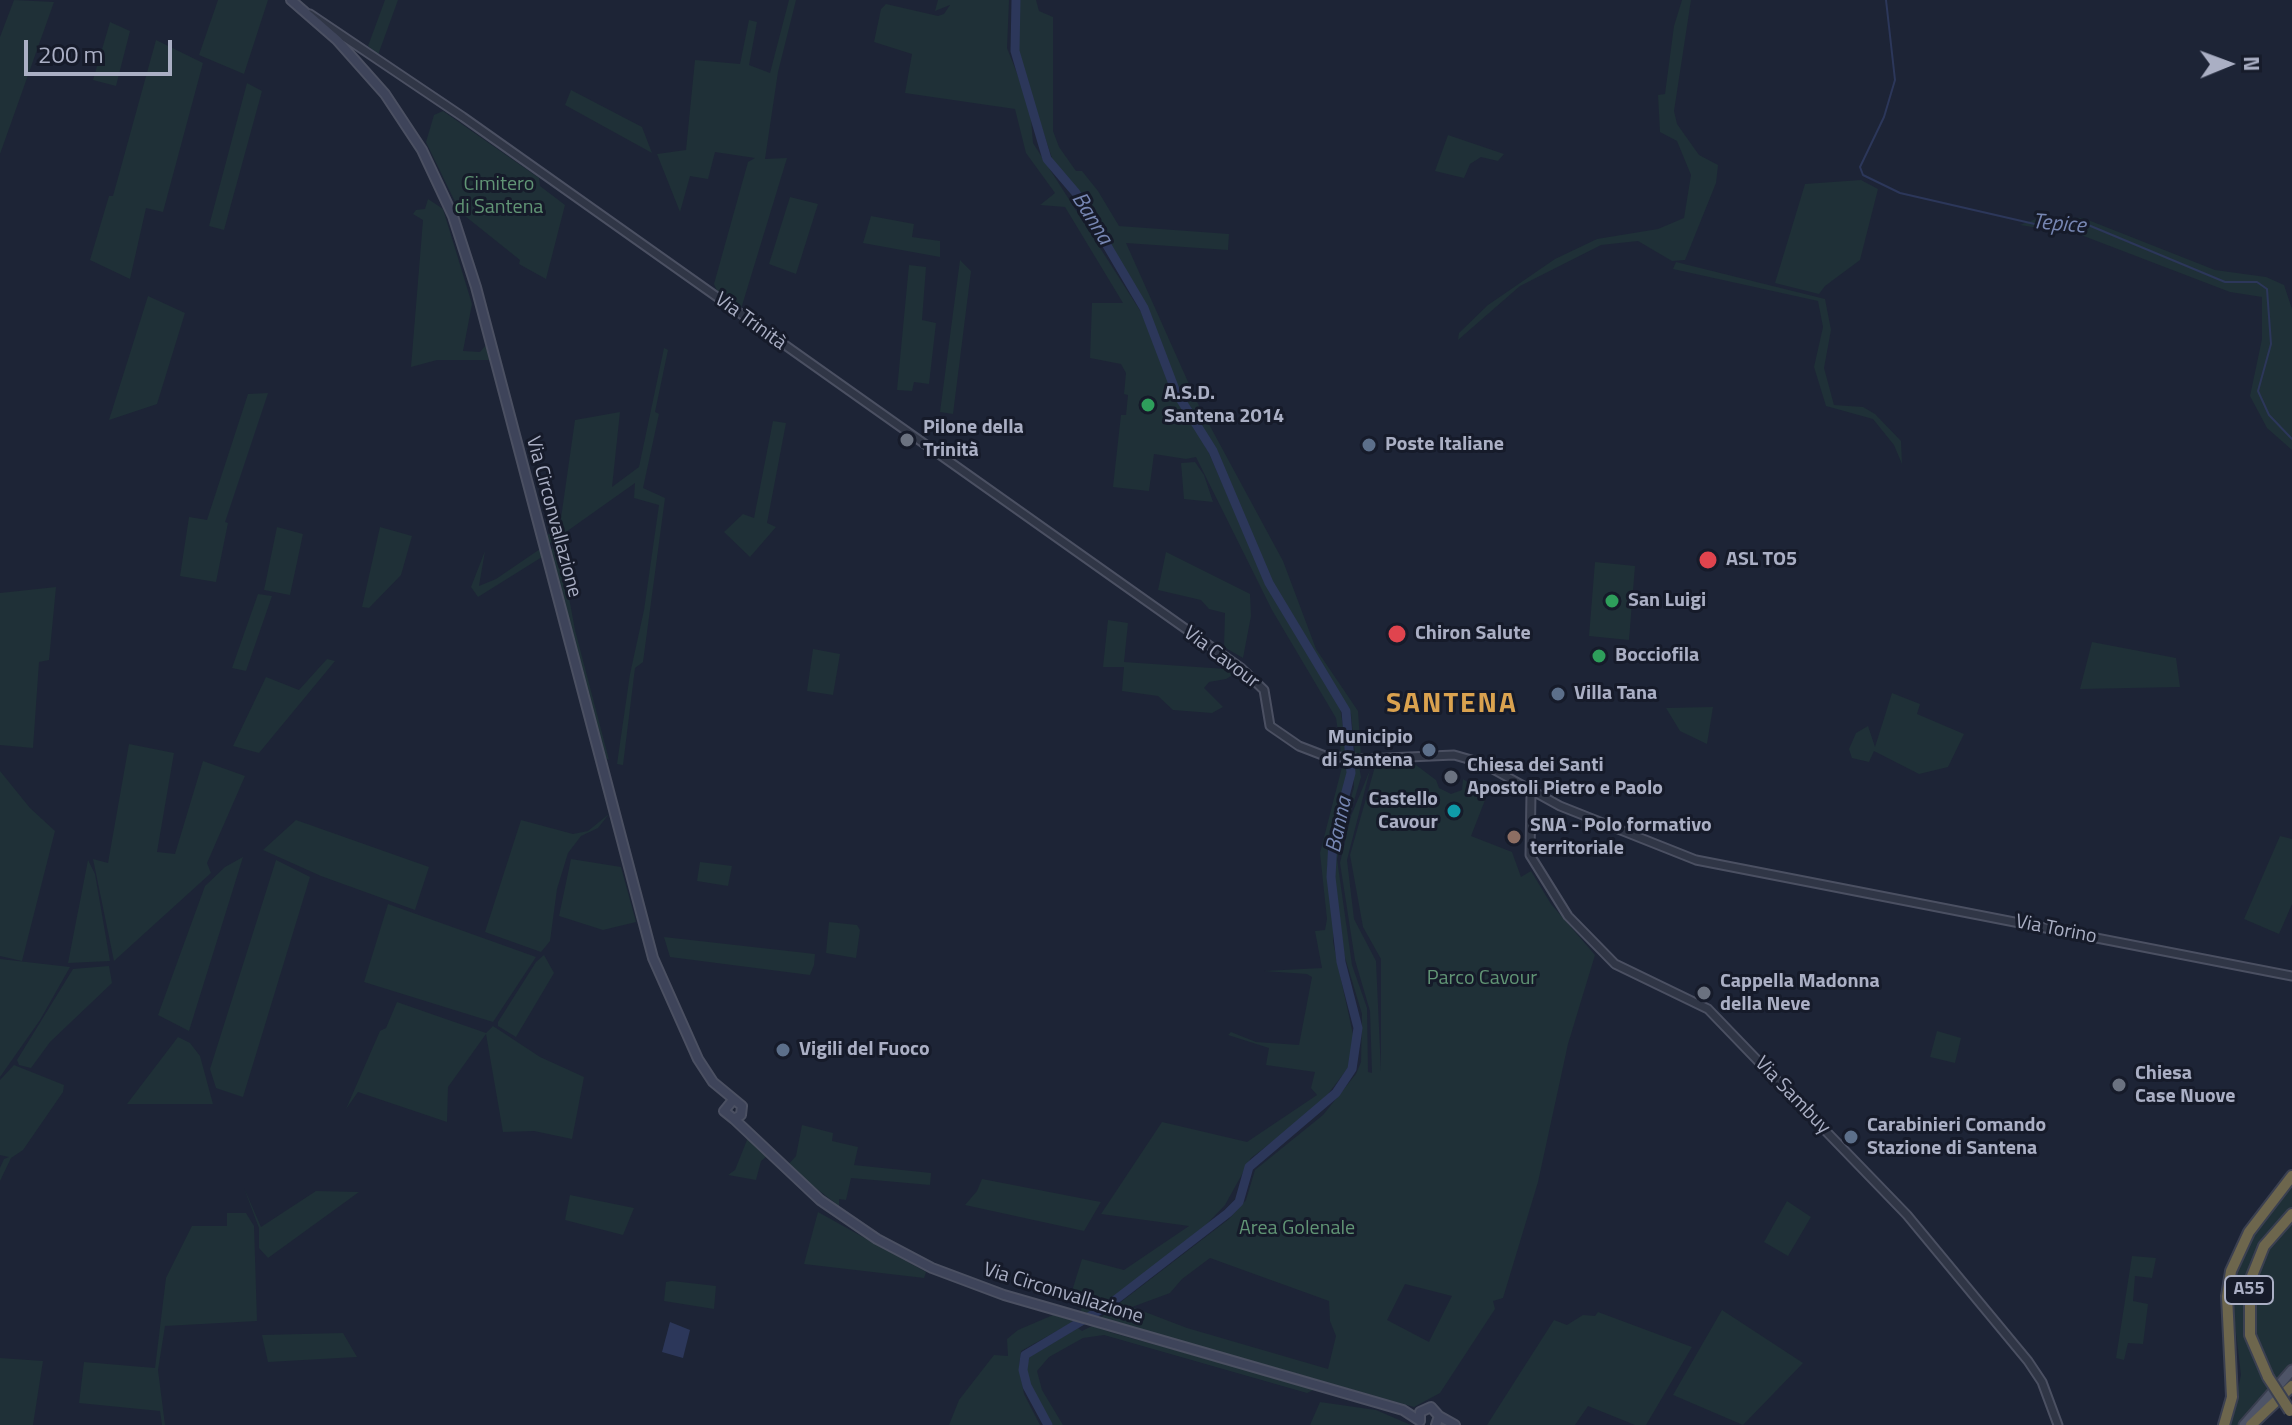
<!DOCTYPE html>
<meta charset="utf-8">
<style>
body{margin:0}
#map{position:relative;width:2292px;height:1425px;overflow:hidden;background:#1d2436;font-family:"Titillium Web",sans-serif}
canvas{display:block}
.north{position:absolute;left:2188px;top:24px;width:80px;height:80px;-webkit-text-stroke:6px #161b2a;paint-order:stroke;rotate:89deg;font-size:22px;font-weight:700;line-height:32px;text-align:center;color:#aaafc4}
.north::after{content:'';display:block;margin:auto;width:28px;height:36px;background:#aaafc4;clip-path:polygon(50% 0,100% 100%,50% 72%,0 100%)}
.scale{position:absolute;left:24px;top:40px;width:148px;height:36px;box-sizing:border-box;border:4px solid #aaafc4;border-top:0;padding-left:10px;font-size:24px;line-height:28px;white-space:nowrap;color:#aaafc4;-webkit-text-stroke:6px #161b2a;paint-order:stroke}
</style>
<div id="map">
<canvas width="2292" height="1425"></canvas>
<div class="north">N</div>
<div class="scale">200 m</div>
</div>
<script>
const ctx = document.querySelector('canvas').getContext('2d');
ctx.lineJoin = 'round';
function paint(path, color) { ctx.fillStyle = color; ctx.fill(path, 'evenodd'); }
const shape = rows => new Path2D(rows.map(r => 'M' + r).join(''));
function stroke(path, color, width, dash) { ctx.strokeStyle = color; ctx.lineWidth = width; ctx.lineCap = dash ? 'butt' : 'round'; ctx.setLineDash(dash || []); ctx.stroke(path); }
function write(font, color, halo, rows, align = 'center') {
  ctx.font = font + ' "Titillium Web",sans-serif'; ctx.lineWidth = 6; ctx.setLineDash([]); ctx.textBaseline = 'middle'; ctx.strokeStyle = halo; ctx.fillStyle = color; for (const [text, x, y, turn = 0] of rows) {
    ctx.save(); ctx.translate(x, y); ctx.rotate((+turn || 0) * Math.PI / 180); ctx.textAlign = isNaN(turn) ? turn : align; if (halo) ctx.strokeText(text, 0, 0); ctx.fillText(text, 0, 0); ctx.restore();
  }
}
paint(shape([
 [14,0,54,2,0,154,0,37],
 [218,0,268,0,244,74,199,55],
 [385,0,398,0,378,55,368,46],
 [789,0,796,0,778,72,765,159,787,158,741,309,718,293,714,284,748,162,755,158,715,152,708,179,690,176,680,212,657,154,686,150,695,60,740,64,749,20,757,22,749,65,770,73],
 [938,0,1009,0,1007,48,1030,106,1033,143,1141,312,1176,395,1208,451,1266,583,1340,707,1347,753,1341,753,1336,718,1272,610,1196,457,1186,459,1154,454,1149,491,1113,487,1121,415,1126,415,1128,395,1124,394,1126,373,1121,364,1090,358,1092,303,1123,303,1065,207,1040,205,1055,193,1026,153,1015,109,905,93,912,54,874,42,881,9,886,4,938,16,944,14,950,5,935,11],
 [1019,0,1036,0,1039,11,1053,17,1053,131,1059,147,1076,171,1082,171,1098,191,1119,226,1229,234,1228,250,1126,243,1197,402,1283,561,1316,649,1358,711,1361,755,1355,754,1351,714,1274,588,1214,450,1179,391,1140,294,1076,190,1054,164,1021,65,1016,39],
 [1682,0,1691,0,1674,111,1677,124,1699,155,1718,165,1716,183,1685,260,1672,261,1638,241,1601,245,1520,286,1458,340,1459,333,1488,305,1555,259,1597,239,1658,229,1684,218,1691,175,1677,141,1660,132,1658,95,1665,94,1674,26],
 [110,22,130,31,116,86,93,80],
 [156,40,203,63,163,212,146,208,130,279,90,260,109,196,113,196],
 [247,83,262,91,224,230,209,226],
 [571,90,642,127,652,153,565,105],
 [443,111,539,178,540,186,565,205,546,279,519,264,520,260,460,212,426,142,434,115],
 [1448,135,1504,154,1498,161,1481,157,1470,164,1464,178,1435,171],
 [1861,180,1878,189,1860,260,1825,286,1819,294,1775,283,1805,184],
 [790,197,818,204,796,274,769,264],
 [428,199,443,209,472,304,463,351,480,352,487,344,491,360,437,360,411,367,423,220,413,214,416,210,425,209],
 [871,216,914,224,912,237,940,241,940,257,863,243],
 [2041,217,2083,218,2215,270,2266,277,2284,285,2292,309,2292,450,2267,428,2250,396,2262,339,2262,297,2230,292,2081,235,2020,225],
 [960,260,971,271,953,414,940,412],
 [1676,262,1825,299,1831,330,1824,368,1834,405,1863,407,1875,414,1901,441,1902,464,1894,445,1873,419,1826,406,1814,367,1823,327,1818,301,1673,269],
 [909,265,926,267,922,320,936,323,929,384,914,382,912,391,897,390],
 [148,296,185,313,157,404,109,420],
 [664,348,668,350,655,412,659,414,643,488,665,498,643,662,635,668,623,765,617,764,630,674,644,610,659,505,634,498,635,483,549,544,547,535,558,531,560,525,575,420,620,412,612,487,639,467],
 [268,393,225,522,228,523,216,582,180,576,189,517,207,520,248,394],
 [773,421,786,423,767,523,776,527,750,557,724,532,743,514,754,518],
 [1195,462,1204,475,1213,502,1184,499,1181,463],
 [277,527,303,534,290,595,264,590],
 [380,527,412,536,401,575,369,608,362,607],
 [559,544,575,630,609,760,603,756,550,550],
 [540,549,542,557,478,597,471,587,485,551,479,586,496,579],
 [1166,552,1250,594,1251,616,1243,658,1224,647,1225,613,1209,609,1201,600,1158,590],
 [1595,562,1635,566,1629,640,1589,636],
 [56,587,49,660,39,662,33,748,0,745,0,593],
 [258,594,272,596,246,671,232,668],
 [1108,620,1128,623,1124,662,1226,669,1231,663,1241,670,1226,679,1209,682,1204,688,1223,707,1212,713,1173,710,1158,696,1122,691,1124,667,1103,667],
 [2092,642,2176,658,2180,687,2080,689],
 [813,649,840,654,833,695,807,691],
 [327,659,335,661,259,753,233,746,266,677,299,690],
 [1892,693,1920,704,1917,714,1964,734,1948,767,1919,774,1874,751,1869,762,1852,758,1849,749,1856,733,1868,726,1875,747],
 [1713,707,1707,744,1680,731,1666,708],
 [129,744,174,753,157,852,175,854,203,761,245,776,207,863,211,873,114,961,93,859,108,863],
 [1412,762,1436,780,1439,788,1451,794,1462,790,1463,779,1487,795,1471,836,1512,852,1521,877,1531,871,1551,904,1595,955,1568,1044,1538,1182,1503,1298,1493,1301,1495,1309,1440,1393,1414,1407,1100,1318,1229,1219,1246,1200,1255,1170,1323,1115,1356,1074,1361,1062,1362,1014,1344,954,1333,865,1354,787,1353,764,1359,766,1361,777,1337,859,1352,965,1367,1008,1368,1072,1372,1073,1370,1011,1355,960,1340,863,1351,816,1370,770,1347,860,1354,919,1376,961,1381,1072,1381,959,1363,927,1350,855,1376,763],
 [1210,1258,1329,1301,1330,1321,1336,1336,1328,1369,1187,1328,1132,1307,1170,1293,1182,1279],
 [1405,1284,1452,1296,1429,1342,1387,1320],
 [1343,763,1348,763,1349,775,1330,841,1327,874,1334,918,1333,942,1355,1044,1351,1064,1318,1107,1251,1158,1225,1205,1205,1226,1092,1314,1080,1312,1086,1297,1071,1294,1082,1259,1124,1270,1189,1226,1101,1214,1162,1122,1247,1142,1317,1095,1311,1088,1315,1072,1266,1065,1269,1048,1228,1035,1231,1032,1256,1042,1299,1045,1312,977,1307,974,1264,971,1322,968,1315,931,1325,930,1327,919,1320,853],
 [0,771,30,808,55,831,22,961,0,956],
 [609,814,598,828,581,836,568,853,557,889,550,941,541,952,485,932,521,820,573,834,588,831],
 [296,820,429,867,415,910,321,876,263,850],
 [2280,836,2292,839,2292,904,2279,934,2244,919],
 [243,857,189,1031,158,1015,205,886,225,867],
 [571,859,621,867,636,922,603,930,559,916],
 [88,860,95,874,110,961,68,963],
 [276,860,310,877,243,1097,216,1088,210,1069],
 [700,862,732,866,728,886,697,881],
 [388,904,536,957,493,1022,364,982],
 [829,922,857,925,860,930,856,958,826,953],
 [664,937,815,954,814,965,810,975,670,957],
 [544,955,554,973,516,1037,498,1026,498,1022,536,962],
 [0,959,70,967,40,1020,0,1077],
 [109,966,112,983,50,1042,31,1068,19,1065,17,1060,73,969],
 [397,1002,486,1033,493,1026,540,1057,584,1077,572,1139,534,1131,503,1132,486,1034,448,1087,447,1122,358,1092,346,1109,380,1031,386,1028],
 [1937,1031,1961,1038,1955,1063,1930,1057],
 [178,1037,190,1043,200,1056,213,1104,127,1104],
 [14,1065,64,1085,63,1092,23,1150,11,1158,0,1181,0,1168,4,1159,9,1157,0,1155,0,1080],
 [802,1125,833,1133,832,1141,858,1147,854,1165,931,1173,930,1185,851,1178,846,1200,839,1199,839,1206,787,1166,796,1156],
 [744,1131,767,1156,761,1161,756,1180,728,1175,735,1170,747,1140],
 [982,1179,1101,1202,1084,1231,965,1205,977,1191],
 [2292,1185,2292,1210,2259,1248,2250,1270,2249,1341,2271,1389,2239,1425,2230,1425,2241,1375,2232,1299,2234,1278,2249,1239],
 [244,1188,261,1227,316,1191,359,1192,268,1258,259,1248,259,1228],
 [570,1195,634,1208,623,1235,565,1220],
 [1787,1201,1811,1217,1788,1256,1764,1242],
 [818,1212,926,1272,924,1278,804,1264],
 [227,1213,246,1213,254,1226,257,1321,165,1326,158,1370,165,1425,162,1425,160,1411,79,1403,84,1362,155,1368,166,1278,192,1226,227,1226],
 [2292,1219,2292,1365,2277,1383,2255,1342,2252,1282,2266,1249],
 [2132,1256,2156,1258,2152,1278,2135,1276,2133,1301,2148,1304,2143,1344,2128,1343,2124,1360,2116,1358],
 [672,1281,716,1286,714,1309,664,1301,666,1282],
 [1722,1310,1803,1363,1743,1425,1673,1395],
 [1598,1312,1692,1347,1646,1425,1635,1425,1588,1406,1575,1425,1487,1425,1554,1320,1567,1325,1583,1315,1595,1316],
 [1053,1315,1075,1321,1021,1351,1019,1367,1024,1394,1040,1425,949,1425,959,1400,994,1355,1008,1356,1007,1339,1018,1330],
 [1092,1326,1113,1333,1315,1389,1307,1393,1104,1335,1083,1338,1049,1357,1037,1371,1042,1390,1063,1425,1051,1425,1028,1385,1026,1369,1029,1357,1078,1328,1082,1331],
 [343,1333,357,1357,268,1362,262,1335],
 [0,1358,43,1361,33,1425,0,1425],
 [1320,1402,1376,1410,1411,1425,1310,1425]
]), '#1f3037');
paint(shape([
 [670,1322,690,1330,683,1358,662,1352]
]), '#2c375a');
stroke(shape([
 [1886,0,1895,80,1884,117,1860,167,1863,175,1900,193,2039,225,2081,222,2225,282,2257,282,2267,289,2271,344,2258,391,2269,415,2292,439]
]), '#2c375a', 2);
stroke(shape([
 [1016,0,1015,51,1047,159,1076,193,1144,308,1176,392,1213,451,1269,583,1346,711,1351,773,1333,841,1331,877,1341,962,1358,1028,1352,1069,1336,1093,1249,1167,1239,1202,1228,1213,1110,1304,1025,1355,1023,1370,1027,1386,1048,1425]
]), '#2c375a', 9);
const tertiary = shape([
 [310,14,463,117,1241,668,1264,690,1270,726,1299,746,1325,756,1364,759,1454,755,1482,763,1560,806,1696,860,2292,976],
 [1531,793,1530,855,1568,916,1615,964,1708,1009,1760,1063,1907,1215,2028,1361,2042,1382,2058,1425]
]);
const secondary = shape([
 [291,0,337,40,385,94,422,150,453,216,476,287,653,958,698,1059,713,1082,742,1106,741,1115,734,1119,724,1111,733,1100],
 [734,1119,820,1200,877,1239,932,1268,1004,1295,1403,1410,1420,1421],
 [1439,1416,1455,1425],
 [1420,1421,1420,1412,1431,1407,1439,1416,1436,1425]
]);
const primary = shape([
 [2244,1425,2292,1370]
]);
const motorway = shape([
 [2268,1377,2250,1335,2250,1281,2264,1246,2292,1214],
 [2224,1425,2232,1397,2227,1296,2231,1271,2249,1232,2292,1176],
 [2251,1425,2292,1386]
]);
stroke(tertiary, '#4b5062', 11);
stroke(secondary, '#4b5062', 12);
stroke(primary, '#3a3f50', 13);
stroke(motorway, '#3b4051', 14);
stroke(tertiary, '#303646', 7);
stroke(secondary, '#3e445a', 8);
stroke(primary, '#4e5467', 9);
stroke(motorway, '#6d664d', 10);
const motorwayBridge = shape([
 [2268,1377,2290,1411]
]);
stroke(motorwayBridge, '#3b4051', 14, []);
stroke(motorwayBridge, '#6d664d', 10);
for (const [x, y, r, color] of [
 [1148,405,8,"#2e9e5b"],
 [907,440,8,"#6b7280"],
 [1369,445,8,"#5c6f8a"],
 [1708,560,10,"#e0444e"],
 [1612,601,8,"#2e9e5b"],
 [1397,634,10,"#e0444e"],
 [1599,656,8,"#2e9e5b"],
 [1558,694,8,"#5c6f8a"],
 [1429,750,8,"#5c6f8a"],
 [1451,777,8,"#6b7280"],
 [1454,811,8,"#0f9aa8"],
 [1514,837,8,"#8d6e63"],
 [1704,993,8,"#6b7280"],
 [783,1050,8,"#5c6f8a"],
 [2119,1085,8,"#6b7280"],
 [1851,1137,8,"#5c6f8a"]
]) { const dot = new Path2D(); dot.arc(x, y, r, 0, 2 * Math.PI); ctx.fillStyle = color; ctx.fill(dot); stroke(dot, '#161b2a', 3); }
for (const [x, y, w] of [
 [2249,1290,48]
]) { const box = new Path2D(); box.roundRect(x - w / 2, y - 14, w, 28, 6); ctx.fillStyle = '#161b2a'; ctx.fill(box); stroke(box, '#aaafc4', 2); }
write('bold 18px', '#aaafc4', null, [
 ["A55",2249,1290]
]);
write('20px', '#619575', '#161b2a', [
 ["Cimitero",499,185],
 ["di Santena",499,208],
 ["Parco Cavour",1482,979],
 ["Area Golenale",1297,1229]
]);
write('20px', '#aaafc4', '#161b2a', [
 ["Via Trinità",750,322,36],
 ["Via Circonvallazione",553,517,75],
 ["Via Cavour",1221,658,37],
 ["Via Torino",2056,930,11],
 ["Via Sambuy",1792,1096,46],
 ["Via Circonvallazione",1063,1294,17]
]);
write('bold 20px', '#aaafc4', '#161b2a', [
 ["A.S.D.",1164,394],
 ["Santena 2014",1164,417],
 ["Pilone della",923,428],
 ["Trinità",923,451],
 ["Poste Italiane",1385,445],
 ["ASL TO5",1726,560],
 ["San Luigi",1628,601],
 ["Chiron Salute",1415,634],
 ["Bocciofila",1615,656],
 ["Villa Tana",1574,694],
 ["Municipio",1413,738,"right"],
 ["di Santena",1413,761,"right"],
 ["Chiesa dei Santi",1467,766],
 ["Apostoli Pietro e Paolo",1467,789],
 ["Castello",1438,800,"right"],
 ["Cavour",1438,823,"right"],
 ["SNA - Polo formativo",1530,826],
 ["territoriale",1530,849],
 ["Cappella Madonna",1720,982],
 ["della Neve",1720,1005],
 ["Vigili del Fuoco",799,1050],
 ["Chiesa",2135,1074],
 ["Case Nuove",2135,1097],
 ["Carabinieri Comando",1867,1126],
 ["Stazione di Santena",1867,1149]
], 'left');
write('italic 22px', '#7787b3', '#161b2a', [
 ["Banna",1091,219,58],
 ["Tepice",2059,225,5],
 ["Banna",1340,825,-78]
]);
ctx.letterSpacing = '2px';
write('bold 28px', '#daa24f', '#161b2a', [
 ["SANTENA",1452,705]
]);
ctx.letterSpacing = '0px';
</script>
